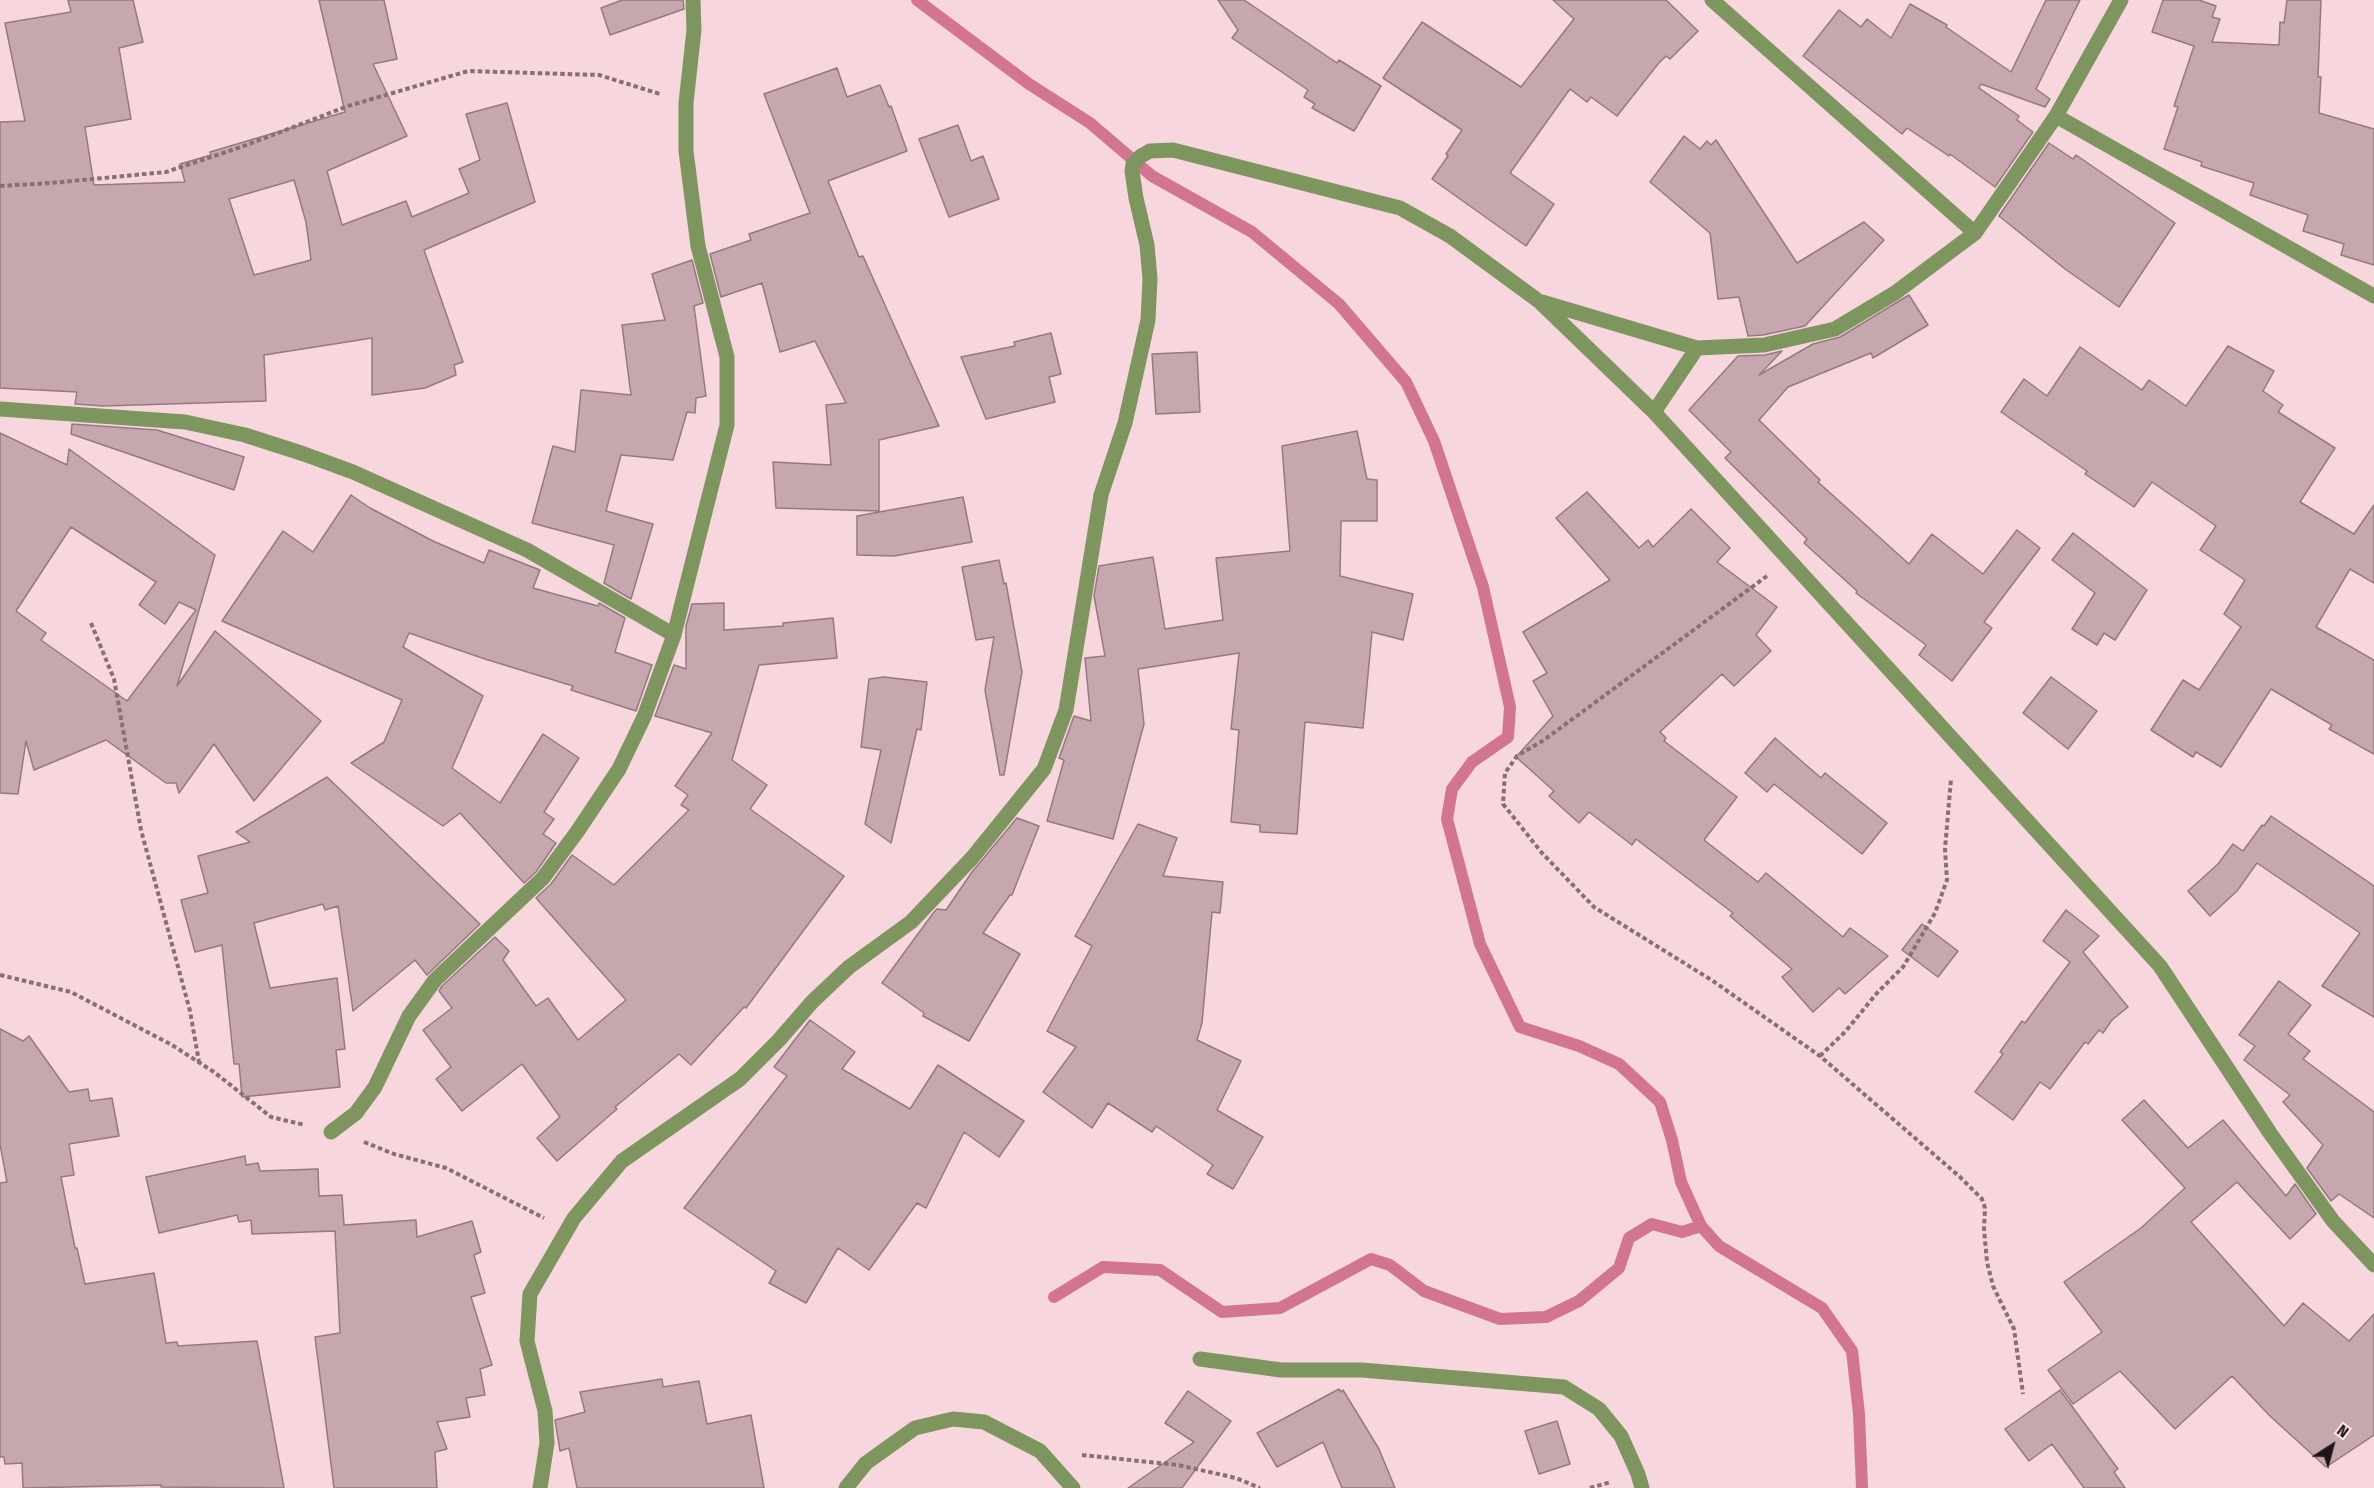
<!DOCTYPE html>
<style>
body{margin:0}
#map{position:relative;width:2374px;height:1488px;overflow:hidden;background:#f7d6dd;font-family:"Fira Sans Condensed",sans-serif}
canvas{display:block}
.north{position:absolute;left:2302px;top:1416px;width:60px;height:60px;-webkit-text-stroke:4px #fbe7eb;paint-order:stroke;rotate:36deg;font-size:16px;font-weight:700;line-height:24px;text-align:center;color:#1f1417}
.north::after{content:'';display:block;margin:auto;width:21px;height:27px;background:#1f1417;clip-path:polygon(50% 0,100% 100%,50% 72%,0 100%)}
</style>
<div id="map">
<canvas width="2374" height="1488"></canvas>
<div class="north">N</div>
</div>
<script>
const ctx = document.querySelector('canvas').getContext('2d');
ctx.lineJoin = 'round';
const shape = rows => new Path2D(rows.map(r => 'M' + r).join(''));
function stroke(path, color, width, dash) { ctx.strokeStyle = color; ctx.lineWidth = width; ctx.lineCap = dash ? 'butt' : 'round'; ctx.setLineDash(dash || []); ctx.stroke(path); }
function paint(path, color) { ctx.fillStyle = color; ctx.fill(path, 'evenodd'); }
stroke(shape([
 [917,0,1029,84,1090,123,1152,176,1252,232,1339,304,1406,382,1434,441,1483,587,1510,707,1508,737,1472,762,1452,789,1447,819,1480,944,1520,1027,1579,1046,1619,1064,1660,1102,1672,1140,1681,1182,1701,1226,1719,1246,1822,1308,1852,1351,1859,1414,1862,1488],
 [1054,1297,1103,1267,1160,1270,1222,1312,1280,1308,1371,1259,1390,1265,1424,1291,1500,1319,1546,1317,1579,1301,1619,1268,1629,1238,1652,1224,1682,1232,1701,1226]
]), '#d2768f', 12);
const building = shape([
 [68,0,133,0,143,42,119,48,131,119,85,127,94,185,185,182,180,164,211,155,210,152,345,112,319,0,384,0,397,59,373,64,407,136,327,171,342,225,406,201,412,217,469,193,459,169,480,160,466,114,507,103,535,202,424,250,463,362,454,365,456,375,425,388,372,395,372,338,264,355,266,401,103,406,75,404,77,392,0,388,0,122,25,121,5,23,71,12,68,0],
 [294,180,306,222,311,260,254,275,229,199,294,180],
 [622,0,683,0,684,9,610,35,601,8,622,0],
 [1218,0,1244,0,1337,63,1339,60,1381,86,1354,131,1312,108,1315,104,1304,97,1308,90,1232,38,1238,30,1218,0],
 [1553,0,1666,0,1698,31,1670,59,1666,56,1658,64,1617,116,1591,97,1587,102,1570,89,1510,173,1554,204,1526,246,1432,179,1448,156,1446,154,1462,130,1383,78,1422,22,1521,87,1574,19,1553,0],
 [2046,0,2080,0,2036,89,2050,99,2045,107,1981,84,1979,88,2019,116,2017,120,2033,132,1995,187,1950,154,1949,156,1907,128,1902,134,1803,56,1839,10,1861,27,1867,19,1891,38,1910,4,1947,25,1946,27,2011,72,2046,0],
 [2163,0,2199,0,2216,6,2212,17,2220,19,2212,42,2279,45,2280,22,2284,23,2287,0,2321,0,2318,77,2321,77,2319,113,2374,129,2374,265,2341,255,2344,244,2303,231,2308,215,2250,195,2254,183,2201,166,2202,162,2164,149,2178,107,2174,106,2194,46,2152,32,2163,0],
 [837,68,847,97,880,85,889,107,891,106,907,151,828,181,859,257,863,256,939,426,879,440,879,511,776,508,773,462,831,465,826,405,846,403,815,341,780,352,762,283,721,297,710,254,751,240,749,234,810,213,764,94,837,68],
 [958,125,971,161,983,156,999,199,949,217,919,139,958,125],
 [1684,136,1700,149,1707,141,1711,145,1716,140,1797,263,1864,222,1884,240,1805,326,1763,335,1748,336,1739,297,1718,299,1710,233,1650,182,1684,136],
 [2049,143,2073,159,2076,155,2175,223,2119,307,2065,269,1999,216,2049,143],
 [692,260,703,303,694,306,706,396,696,398,695,413,687,412,673,460,621,455,606,511,653,524,631,599,604,583,614,545,532,523,553,446,575,452,581,390,631,395,622,325,665,320,652,274,692,260],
 [1909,295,1928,325,1873,358,1871,353,1788,387,1759,420,1820,480,1818,482,1909,564,1932,534,1983,574,2017,530,2040,548,1984,622,1992,628,1952,681,1919,655,1926,645,1856,593,1857,591,1804,543,1807,539,1725,458,1731,452,1689,410,1738,356,1765,355,1782,351,1759,375,1813,344,1840,337,1909,295],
 [1051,333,1061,374,1049,377,1055,402,986,419,961,357,1015,346,1014,342,1051,333],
 [2228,346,2274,371,2263,391,2283,405,2278,412,2335,448,2300,502,2354,534,2374,505,2374,583,2350,569,2316,627,2374,660,2374,754,2329,729,2332,725,2271,689,2221,767,2196,752,2193,757,2151,730,2183,680,2199,690,2241,627,2224,614,2245,580,2200,550,2216,526,2152,482,2134,507,2085,474,2087,471,2001,412,2024,379,2047,396,2080,347,2142,390,2149,380,2186,406,2228,346],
 [1197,352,1200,412,1156,414,1152,354,1197,352],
 [72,424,157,430,244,457,234,490,71,434,72,424],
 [1357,431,1367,479,1377,480,1377,521,1341,521,1340,576,1413,594,1403,640,1372,632,1363,728,1305,722,1297,834,1260,832,1260,825,1231,822,1239,730,1231,729,1239,653,1138,669,1144,724,1113,839,1047,821,1064,760,1059,758,1074,716,1091,721,1085,658,1105,656,1094,596,1099,566,1153,557,1165,629,1223,620,1216,558,1290,551,1282,446,1357,431],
 [0,433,67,465,69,449,215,555,177,686,215,631,321,721,254,801,214,744,179,793,176,783,166,783,106,740,34,770,26,741,18,794,0,793,0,433],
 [71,527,156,582,139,605,165,624,179,602,196,610,127,701,41,640,46,633,16,611,71,527],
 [1587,492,1639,548,1648,540,1653,547,1691,509,1730,548,1717,562,1777,607,1756,635,1771,651,1734,686,1722,674,1660,732,1666,738,1664,741,1737,797,1704,840,1758,882,1766,873,1843,937,1850,928,1888,956,1845,994,1839,988,1813,1012,1782,977,1792,969,1730,916,1733,913,1636,839,1632,845,1589,812,1579,823,1549,796,1554,791,1516,757,1553,716,1533,681,1547,673,1523,632,1610,580,1556,518,1587,492],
 [351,495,370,508,433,541,484,563,489,550,540,570,533,588,598,606,599,603,625,618,615,652,652,665,636,711,571,690,573,686,485,659,409,633,403,647,483,696,452,768,500,803,543,734,579,758,544,812,554,819,543,834,556,843,536,872,524,883,460,813,443,826,351,763,384,742,402,700,222,621,283,531,313,552,351,495],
 [963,497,972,542,894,556,857,555,857,516,963,497],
 [2073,533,2147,590,2115,640,2104,633,2097,645,2072,629,2095,593,2052,560,2073,533],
 [999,560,1004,584,1006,583,1022,672,1004,775,1000,775,985,690,994,637,976,640,962,567,999,560],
 [724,603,724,630,783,626,783,623,833,618,837,658,759,665,732,760,767,785,750,809,844,876,746,1008,744,1007,691,1065,679,1054,615,1107,617,1109,557,1161,537,1138,560,1117,522,1064,462,1111,436,1079,451,1067,423,1030,452,1008,439,991,442,986,495,937,509,951,503,960,536,1006,548,998,578,1040,626,1000,536,898,551,884,572,855,614,885,689,810,681,805,688,795,675,786,712,733,655,716,674,665,686,669,686,626,692,604,724,603],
 [884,677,927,682,921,730,917,729,891,843,865,824,881,750,861,747,869,679,884,677],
 [2051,677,2097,711,2068,749,2023,713,2051,677],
 [1775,738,1821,778,1825,773,1887,823,1862,854,1774,784,1767,792,1745,773,1775,738],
 [327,777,480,924,427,975,415,960,353,1011,338,906,325,910,323,904,254,923,270,988,337,978,345,1049,336,1050,340,1087,242,1097,239,1064,234,1064,222,945,195,952,181,900,208,893,198,856,250,842,236,832,327,777],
 [2271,816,2374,886,2374,1017,2322,986,2360,933,2257,863,2237,891,2210,916,2188,891,2218,864,2233,844,2243,851,2262,825,2264,826,2271,816],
 [1017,818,1039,826,1012,895,1010,895,983,933,1020,954,969,1041,923,1016,924,1013,882,983,934,912,937,909,946,910,972,872,1017,818],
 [1138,824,1177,838,1163,876,1223,882,1220,913,1212,912,1202,1023,1197,1040,1241,1061,1217,1110,1263,1137,1233,1189,1207,1174,1213,1165,1156,1126,1152,1132,1108,1103,1092,1128,1043,1092,1076,1047,1047,1031,1092,946,1075,936,1138,824],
 [2066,910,2099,936,2083,952,2128,1007,2112,1020,2103,1033,2099,1030,2088,1044,2085,1042,2050,1089,2040,1082,2013,1120,1975,1092,2003,1054,2000,1052,2022,1021,2025,1023,2070,962,2043,941,2066,910],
 [1922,924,1958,951,1938,977,1902,950,1922,924],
 [2279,981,2311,1005,2288,1034,2310,1051,2303,1059,2374,1112,2374,1218,2339,1194,2331,1201,2307,1168,2323,1145,2283,1102,2290,1095,2244,1060,2255,1046,2239,1035,2279,981],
 [810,1020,855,1052,842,1069,910,1109,938,1065,1024,1121,999,1157,964,1132,926,1208,917,1203,869,1270,838,1248,806,1303,769,1283,776,1271,684,1208,787,1076,774,1067,810,1020],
 [0,1029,23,1041,29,1036,69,1092,88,1089,90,1101,112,1098,119,1136,69,1144,74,1175,61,1177,75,1248,77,1248,85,1284,154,1273,166,1343,177,1342,178,1346,257,1341,284,1488,161,1487,161,1485,23,1488,22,1463,5,1464,4,1457,0,1457,0,1183,7,1182,0,1144,0,1029],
 [2144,1100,2188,1148,2223,1120,2286,1196,2295,1184,2316,1214,2290,1239,2237,1182,2191,1222,2284,1326,2303,1303,2349,1341,2374,1314,2374,1435,2326,1467,2270,1416,2232,1376,2175,1429,2120,1371,2073,1404,2048,1370,2102,1332,2064,1282,2141,1228,2185,1188,2122,1120,2144,1100],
 [245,1156,246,1165,258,1163,260,1171,318,1169,319,1196,342,1195,344,1225,416,1220,417,1237,472,1221,481,1252,474,1255,485,1293,471,1297,492,1365,480,1369,485,1395,466,1398,470,1417,437,1422,447,1449,435,1452,437,1488,334,1488,315,1337,340,1333,335,1231,252,1234,251,1220,239,1222,237,1215,159,1233,146,1177,245,1156],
 [662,1379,663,1387,699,1381,707,1424,751,1415,764,1488,577,1488,569,1448,560,1451,555,1420,585,1412,580,1392,662,1379],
 [1339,1389,1341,1392,1343,1390,1379,1449,1395,1488,1342,1488,1323,1442,1277,1467,1257,1433,1339,1389],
 [2060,1390,2118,1469,2114,1472,2125,1488,2084,1488,2052,1444,2029,1461,2005,1429,2060,1390],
 [1188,1391,1231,1421,1182,1488,1128,1488,1194,1442,1165,1423,1188,1391],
 [1557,1421,1570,1464,1539,1474,1525,1431,1557,1421]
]);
paint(building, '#c6a7ae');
stroke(building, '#967980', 1.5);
stroke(shape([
 [0,186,51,183,166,172,244,146,348,106,468,71,599,75,660,94],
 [1767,576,1544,740,1517,756,1505,773,1503,804,1542,853,1594,907,1713,981,1820,1056,1960,1177,1982,1199,1985,1208,1984,1229,1987,1262,1993,1286,2014,1329,2023,1394],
 [91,623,114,679,141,830,190,1011,199,1062],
 [0,975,71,992,172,1045,214,1072,271,1117,305,1125],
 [1820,1056,1845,1032,1877,993,1903,967,1935,913,1947,880,1945,849,1951,779],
 [364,1142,394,1154,446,1168,544,1218],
 [1082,1455,1178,1465,1236,1478,1260,1488],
 [1590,1488,1611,1482]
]), '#867075', 4, [4.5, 3]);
stroke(shape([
 [1712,0,1975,233],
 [2056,116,2374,296],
 [1542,302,1697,348,1764,345,1835,329,1895,293,1975,233,2056,116,2121,0],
 [0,409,185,422,245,435,304,454,353,472,527,550,674,635],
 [1654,412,1697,348],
 [331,1132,356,1113,375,1087,409,1016,435,980,543,878,577,832,619,769,644,717,674,635,727,425,727,357,698,246,686,151,686,103,694,30,693,0],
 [1200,1359,1281,1370,1362,1370,1564,1387,1599,1409,1621,1436,1638,1474,1642,1488],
 [540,1488,547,1443,545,1411,527,1341,530,1294,574,1218,622,1161,740,1079,779,1040,812,1002,849,967,911,922,972,858,1044,769,1066,710,1101,495,1125,423,1148,320,1150,279,1147,245,1136,198,1132,171,1133,164,1141,156,1150,151,1173,150,1400,208,1450,236,1540,302,1654,412,2160,966,2270,1133,2333,1221,2374,1265],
 [846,1488,866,1463,915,1428,953,1419,984,1422,1040,1451,1073,1488]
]), '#7f955f', 15);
</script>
